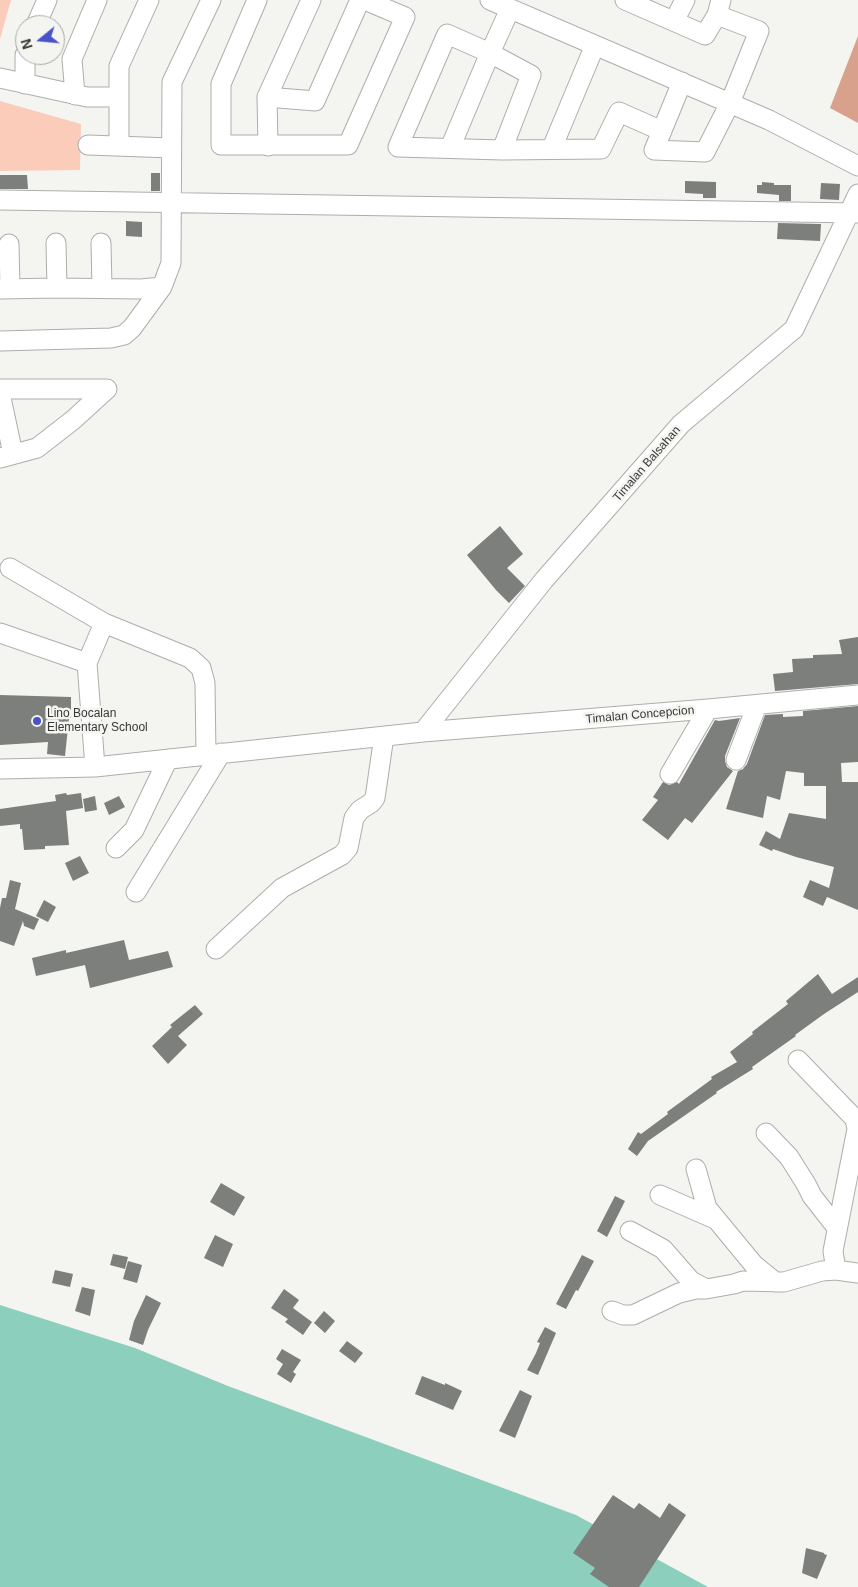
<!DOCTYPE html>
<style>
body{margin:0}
#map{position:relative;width:858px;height:1587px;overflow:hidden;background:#f4f4f1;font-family:Arial,sans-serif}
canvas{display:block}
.north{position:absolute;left:15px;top:15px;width:50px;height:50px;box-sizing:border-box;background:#f4f4f1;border:1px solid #a8a9a6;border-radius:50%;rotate:253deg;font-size:14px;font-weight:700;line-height:20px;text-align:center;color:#373836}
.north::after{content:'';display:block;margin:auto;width:18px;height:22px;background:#4952c7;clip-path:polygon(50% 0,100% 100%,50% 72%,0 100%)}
</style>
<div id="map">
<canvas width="858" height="1587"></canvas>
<div class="north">N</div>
</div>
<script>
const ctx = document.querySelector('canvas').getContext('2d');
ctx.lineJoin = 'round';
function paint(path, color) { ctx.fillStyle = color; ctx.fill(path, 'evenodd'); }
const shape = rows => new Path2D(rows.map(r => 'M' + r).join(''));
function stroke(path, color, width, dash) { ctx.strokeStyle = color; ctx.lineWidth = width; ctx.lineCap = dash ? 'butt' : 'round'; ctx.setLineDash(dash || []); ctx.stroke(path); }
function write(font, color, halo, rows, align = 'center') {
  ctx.font = font + ' Arial,sans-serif'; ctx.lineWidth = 5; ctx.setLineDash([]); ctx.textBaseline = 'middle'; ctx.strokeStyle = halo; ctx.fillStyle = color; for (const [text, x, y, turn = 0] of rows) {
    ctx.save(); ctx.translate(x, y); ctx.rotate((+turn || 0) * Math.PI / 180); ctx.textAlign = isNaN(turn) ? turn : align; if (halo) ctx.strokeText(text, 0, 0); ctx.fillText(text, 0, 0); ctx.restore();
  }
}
paint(shape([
 [0,0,11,0,0,39],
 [0,101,81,124,80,170,0,171]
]), '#fbccba');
paint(shape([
 [858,36,858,123,830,108]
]), '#d8a18b');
paint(shape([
 [0,1305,135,1348,228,1386,576,1515,708,1587,0,1587]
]), '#8dcfbd');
paint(shape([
 [151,173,160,173,160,191,151,191],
 [0,175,27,175,28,189,0,189],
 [685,181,716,182,716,198,703,198,703,194,685,193],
 [762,182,774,183,774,185,791,185,791,201,779,201,779,195,757,193,757,185,762,185],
 [821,183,840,184,839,200,820,199],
 [126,221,142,222,142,237,126,236],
 [778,223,821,224,820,241,777,239],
 [500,526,523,554,507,568,525,586,509,603,496,590,467,555],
 [858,637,858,684,775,691,773,674,793,672,792,659,813,658,813,655,842,654,839,640],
 [0,695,71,697,71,718,69,718,65,756,47,754,48,742,0,745],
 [858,706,858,762,841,763,842,782,858,782,858,910,827,897,823,906,803,897,810,880,829,888,834,867,796,857,773,849,772,851,759,845,766,831,780,839,789,813,826,819,826,786,804,786,804,773,786,771,780,800,767,796,763,818,726,809,738,771,743,769,747,764,765,715,783,714,783,717,803,716,803,711],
 [740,718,725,756,725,761,727,767,733,771,692,823,685,818,668,840,642,820,658,800,653,797,663,782,669,785,677,782,679,784,715,720,719,721],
 [66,793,67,795,81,793,83,808,66,811,69,845,45,846,45,849,24,850,22,829,20,829,20,824,0,826,0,809,56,801,55,795],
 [95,796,97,810,85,812,83,799],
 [119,796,125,807,109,815,104,803],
 [80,856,89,873,73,881,65,863],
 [10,880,21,883,15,909,39,919,34,930,24,926,23,921,14,946,0,941,0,908,2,898,6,898],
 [44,900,56,907,48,922,36,916],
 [124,940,129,960,168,951,173,967,90,988,85,965,36,976,32,958,66,950,66,953],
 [818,974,832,994,858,977,858,992,824,1014,795,1035,796,1036,752,1067,753,1069,716,1092,717,1093,648,1141,637,1156,628,1149,638,1132,641,1134,668,1114,667,1112,712,1079,711,1077,737,1062,730,1052,753,1034,752,1032,788,1004,786,1001],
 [195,1005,203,1014,178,1036,187,1045,168,1064,152,1046,172,1027,170,1025],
 [221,1183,245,1197,234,1216,210,1202],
 [615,1196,625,1201,607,1237,597,1231],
 [215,1235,233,1244,223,1267,204,1258],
 [113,1254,128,1257,125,1269,110,1265],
 [582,1255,594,1261,578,1291,576,1290,566,1309,556,1304],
 [128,1261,142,1265,137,1283,123,1279],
 [55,1270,73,1274,70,1287,52,1283],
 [82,1287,95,1290,90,1316,75,1311],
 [284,1289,299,1300,293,1308,312,1322,303,1335,285,1322,288,1319,271,1308],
 [146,1295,161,1303,148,1330,143,1345,129,1340,134,1321],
 [324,1311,335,1321,325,1333,314,1323],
 [545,1327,556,1333,538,1375,527,1370,536,1353,540,1343,537,1342],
 [347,1341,363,1353,355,1363,339,1351],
 [282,1349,301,1360,293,1372,296,1374,291,1383,277,1374,283,1364,276,1359],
 [422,1376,445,1385,445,1383,462,1391,453,1410,415,1394],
 [520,1390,532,1396,515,1438,499,1431],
 [613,1495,634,1509,639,1503,660,1518,669,1503,686,1515,639,1587,609,1587,590,1574,595,1568,573,1553],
 [806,1548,824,1553,824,1554,827,1555,817,1579,802,1573]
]), '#7d7f7c');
const minor = shape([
 [257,0,221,84,221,145,348,145,405,17,365,0],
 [490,0,769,120,858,166],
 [625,0,705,35,717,15,721,0],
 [674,21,685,0],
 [36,25,47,0],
 [0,78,87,97,119,97],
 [682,82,654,150,705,152,730,103,759,31,717,15],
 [25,84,25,55],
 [75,95,72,59,97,0],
 [267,97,315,101,360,0],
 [88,145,171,148],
 [119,145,119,66,149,0],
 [268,146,267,97,311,0],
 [450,148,490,53,510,9],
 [552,148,595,45],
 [502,150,531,75,490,53,447,34,398,147,502,150,601,149,619,112,662,131],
 [0,200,858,213],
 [56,243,57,288],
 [101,243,102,288],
 [9,244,10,289],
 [0,289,57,288,141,289,162,287],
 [0,341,111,338,124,335,132,328,162,287,171,263,172,82,211,0],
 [0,389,107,389],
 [0,393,13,454],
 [0,458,37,448,73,420,107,389],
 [10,568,104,623,190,658,201,668,205,683,206,755],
 [0,633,87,663],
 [423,732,544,580,681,424,794,329,858,194],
 [736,760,757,705],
 [95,767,87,663,104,623],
 [0,769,95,767,423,732,708,709,858,695],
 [670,774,708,709],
 [116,848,134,830,168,759],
 [136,892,221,753],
 [216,949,282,888,342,855,348,848,354,818,360,810,371,803,375,798,384,736],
 [798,1060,855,1119,857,1129,833,1251,836,1270],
 [766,1133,789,1157,806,1184,812,1196,837,1228],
 [696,1169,707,1208,754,1265,775,1282],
 [660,1195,715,1219],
 [630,1231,663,1249,691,1281,706,1289],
 [612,1311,623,1315,633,1315,679,1293,696,1289,706,1289,734,1284,743,1281,784,1282,822,1271,836,1270,858,1273]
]);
stroke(minor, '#adaeab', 21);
stroke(minor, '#fff', 19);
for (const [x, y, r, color] of [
 [37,721,5,"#4952c7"]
]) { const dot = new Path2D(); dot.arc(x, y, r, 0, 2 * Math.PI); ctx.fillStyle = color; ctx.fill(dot); stroke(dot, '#f4f4f1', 2); }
write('12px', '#373836', '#f4f4f1', [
 ["Timalan Balsahan",647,464,-49],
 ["Timalan Concepcion",640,715,-5]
]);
write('12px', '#373836', '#f4f4f1', [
 ["Lino Bocalan",47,714],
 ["Elementary School",47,728]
], 'left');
</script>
